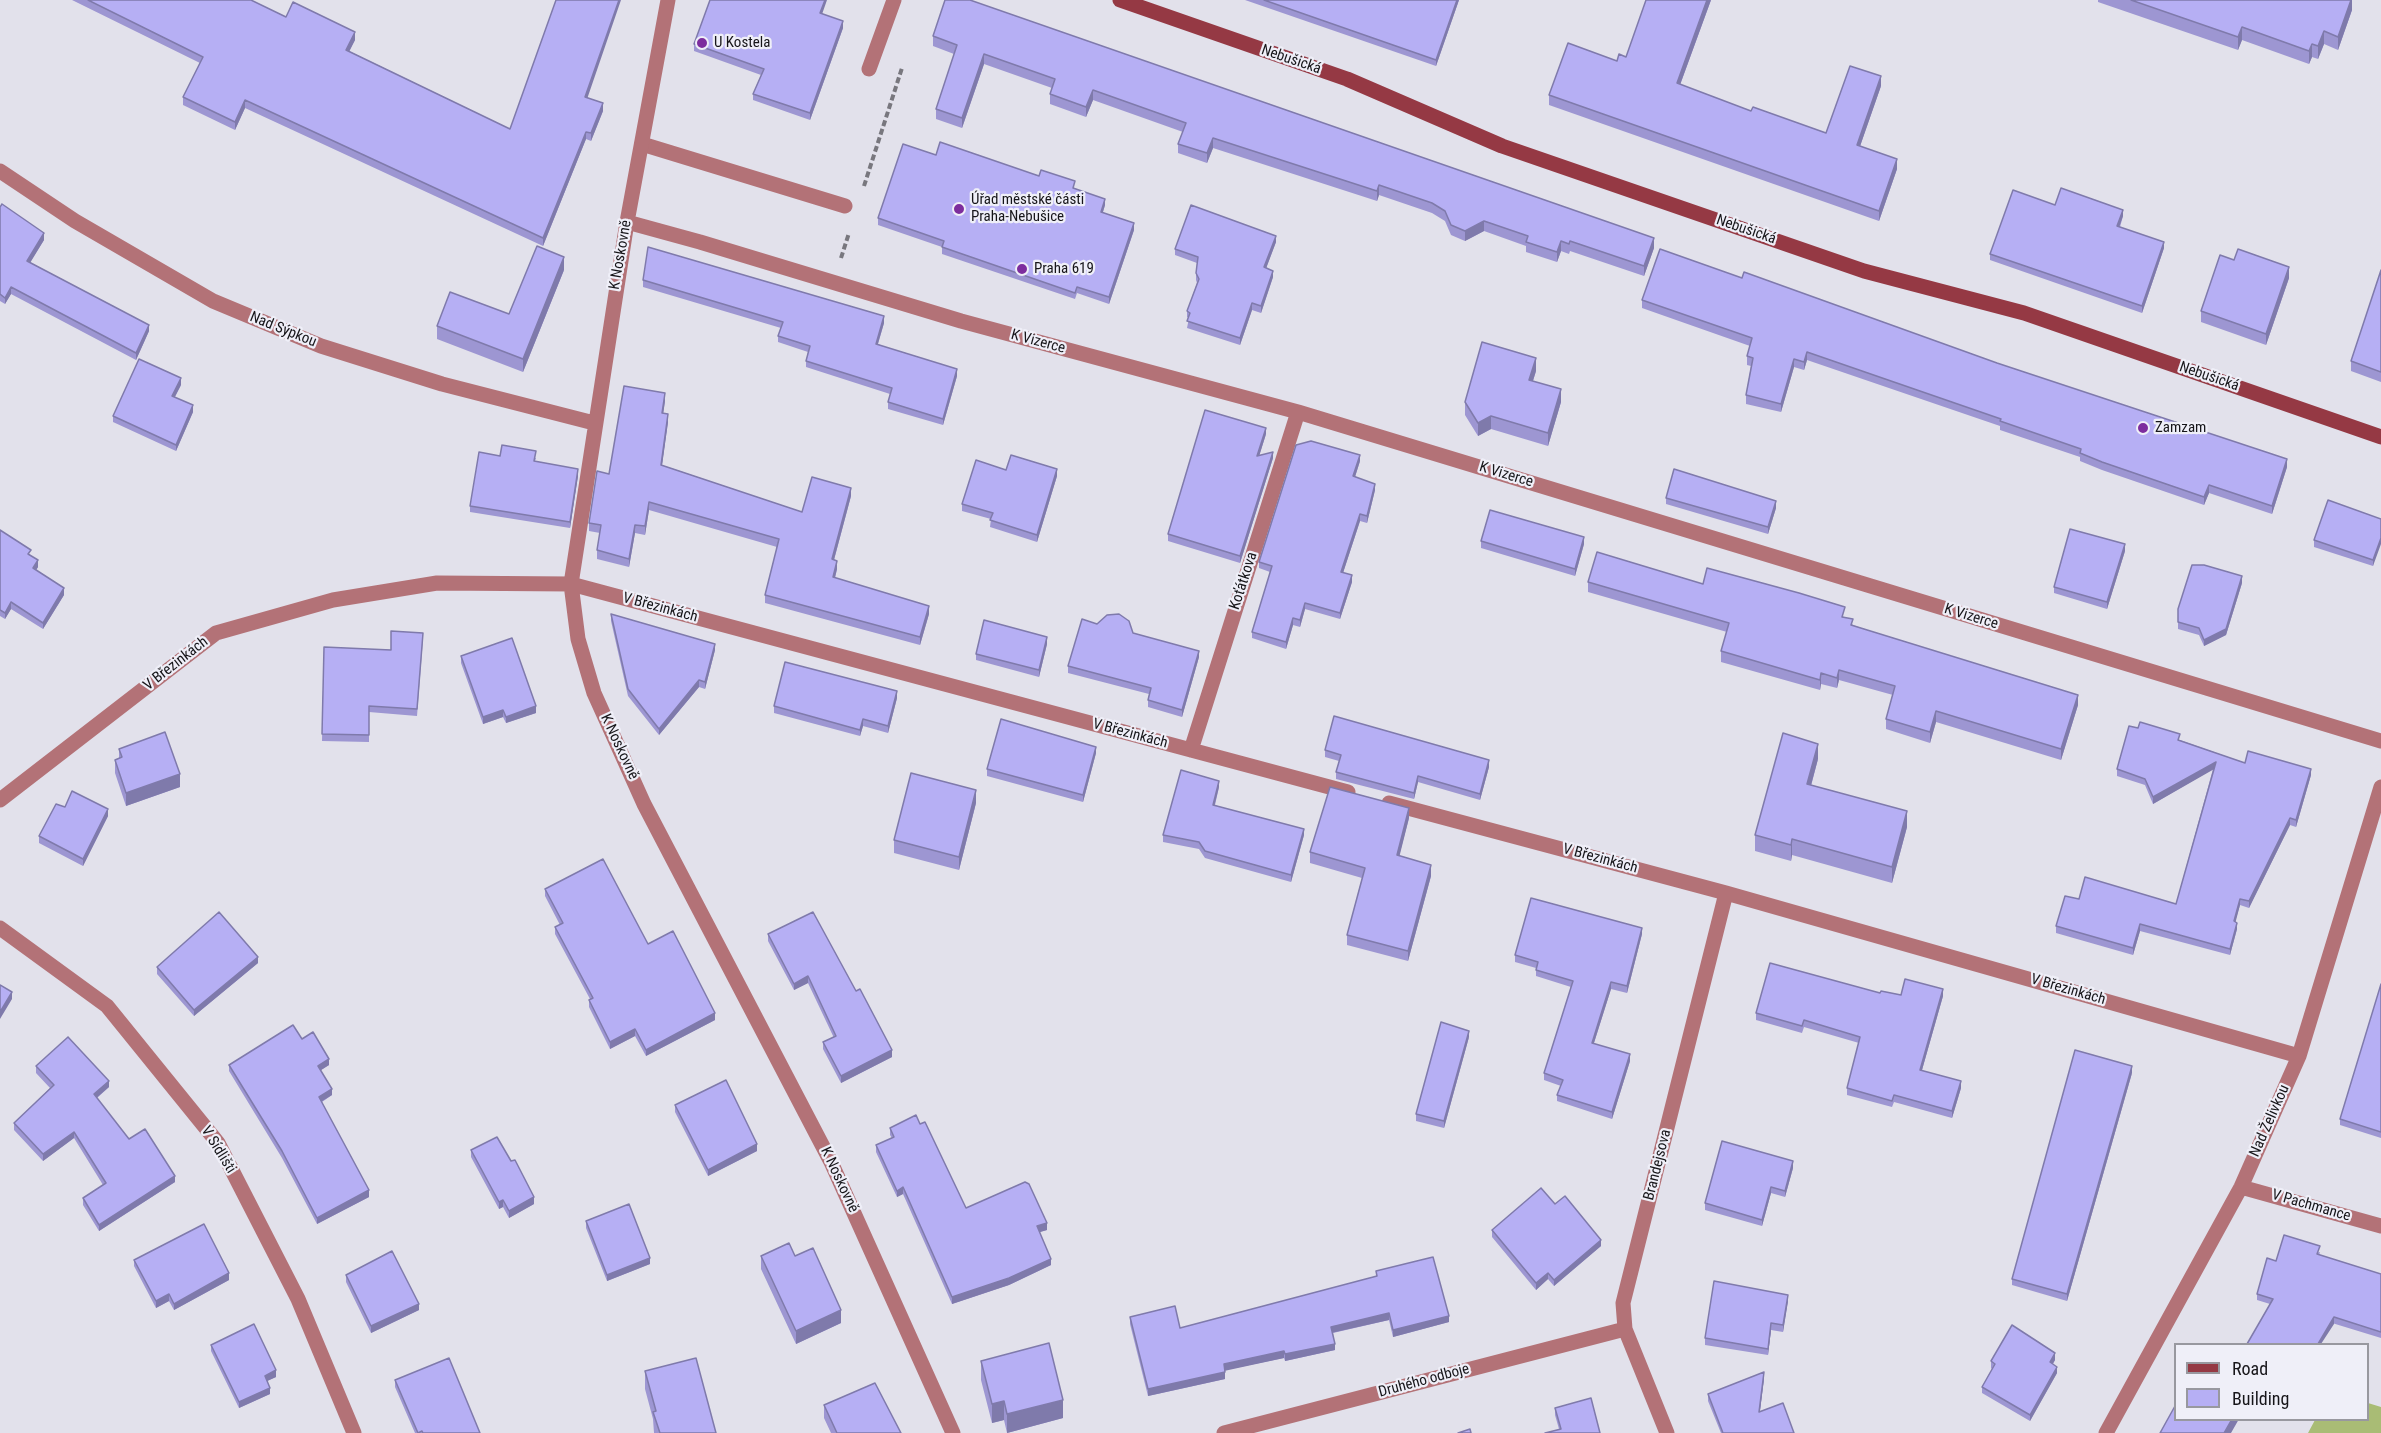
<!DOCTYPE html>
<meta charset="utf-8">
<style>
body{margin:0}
#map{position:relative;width:2381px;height:1433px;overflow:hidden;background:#e2e1eb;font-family:"Roboto Condensed",sans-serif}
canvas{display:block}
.legend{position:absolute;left:2174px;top:1343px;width:195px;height:78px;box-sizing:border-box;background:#efeff8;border:2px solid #98989f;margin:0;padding:8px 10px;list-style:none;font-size:18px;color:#161519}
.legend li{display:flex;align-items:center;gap:12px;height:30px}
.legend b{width:30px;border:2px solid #98989f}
</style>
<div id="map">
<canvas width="2381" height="1433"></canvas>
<ul class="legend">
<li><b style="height:8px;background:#953944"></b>Road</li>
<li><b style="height:16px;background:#b6aff4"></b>Building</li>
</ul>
</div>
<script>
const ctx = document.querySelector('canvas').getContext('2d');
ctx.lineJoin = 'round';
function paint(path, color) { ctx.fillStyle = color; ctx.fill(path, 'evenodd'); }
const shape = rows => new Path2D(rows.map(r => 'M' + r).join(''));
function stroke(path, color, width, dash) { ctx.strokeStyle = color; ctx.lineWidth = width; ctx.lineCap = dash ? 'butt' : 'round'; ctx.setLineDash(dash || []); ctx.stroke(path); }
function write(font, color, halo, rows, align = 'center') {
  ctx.font = font + ' "Roboto Condensed",sans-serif'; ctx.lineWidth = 4.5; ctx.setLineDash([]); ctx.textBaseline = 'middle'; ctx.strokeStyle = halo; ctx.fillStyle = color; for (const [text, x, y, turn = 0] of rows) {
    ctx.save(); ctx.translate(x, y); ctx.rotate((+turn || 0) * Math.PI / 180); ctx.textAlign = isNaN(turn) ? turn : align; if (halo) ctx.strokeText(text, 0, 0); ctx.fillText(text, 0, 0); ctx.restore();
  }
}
paint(shape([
 [2368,1403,2381,1407,2381,1433,2308,1433,2315,1420,2368,1420]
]), '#a9bc75');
stroke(shape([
 [864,186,902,68],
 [841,258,849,233]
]), '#78777e', 4, [6, 3]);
stroke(shape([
 [869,69,894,0],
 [642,144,845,206]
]), '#b37277', 15);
stroke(shape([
 [668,0,627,222,571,584,578,639,594,693,644,804,831,1162,953,1433],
 [0,171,75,221,213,301,321,346,442,384,594,423],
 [627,222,700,242,961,321,1298,412,2381,741],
 [1191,750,1298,412],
 [0,800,216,633,333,600,437,583,571,584,1348,792],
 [1389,803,1726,893,2299,1056],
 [0,928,107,1006,218,1143,298,1299,354,1433],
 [2241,1187,2381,1226],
 [1224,1433,1625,1329],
 [1667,1433,1625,1329,1623,1303,1726,893],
 [2106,1433,2241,1187,2299,1056,2381,787]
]), '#b37277', 15);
stroke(shape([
 [1120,0,1347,79,1502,146,1864,271,2024,313,2381,437]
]), '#953944', 15);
paint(shape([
 [72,0,251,0,286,17,355,40,349,51,510,129,587,98,603,111,591,141,586,139,543,246,245,108,235,130,183,105,183,97,200,63],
 [1245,0,1459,0,1436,66],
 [1711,0,1680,85,1751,111,1826,133,1881,86,1860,146,1897,169,1879,221,1549,105,1549,95,1626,57],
 [2098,0,2352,0,2352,10,2338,50,2324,44,2318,59,2312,57,2309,64,2242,40,2238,50,2098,2],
 [822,14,843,28,810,120,753,100,753,94,761,75,694,51,694,44],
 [933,36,1654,248,1644,276,1570,251,1569,254,1561,251,1557,262,1526,252,1526,246,1484,231,1465,241,1451,235,1445,221,1432,213,1379,195,1377,201,1213,148,1207,163,1178,153,1178,144,1183,132,1093,100,1086,117,1050,104,1050,94,1052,88,984,64,962,128,936,119,936,109,954,54,933,46],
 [936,155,1075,188,1105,205,1103,212,1134,230,1109,304,1077,293,1075,299,942,254,942,247,878,225,878,218],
 [2055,205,2123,216,2120,227,2164,248,2142,313,1990,260,1990,254],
 [0,207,44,240,30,262,149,331,136,360,11,294,5,304,0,301],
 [1276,242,1266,268,1273,277,1261,313,1252,310,1240,345,1187,328,1189,318,1187,317,1187,311,1197,283,1196,280,1196,273,1197,263,1175,255,1175,249],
 [2234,260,2289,278,2266,345,2201,322,2201,311],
 [564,270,523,372,437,339,437,326,509,314],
 [2381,270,2381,382,2351,371,2351,361],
 [643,280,884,323,878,344,957,376,943,425,888,409,888,402,890,394,806,367,806,361,808,352,778,342,778,336,781,328,643,287],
 [1642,300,2287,467,2272,514,2209,493,2204,505,2102,470,2080,461,2080,457,2000,430,2000,426,1807,360,1804,370,1794,367,1781,412,1746,404,1746,395,1751,366,1747,365,1747,356,1750,346,1642,308],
 [1536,371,1533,381,1561,402,1548,446,1491,429,1478,436,1465,415,1465,402],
 [181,385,175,397,193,412,176,451,113,422,113,416],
 [665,401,663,414,668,422,662,465,802,512,851,496,834,560,837,569,835,578,929,614,920,645,765,603,765,595,777,547,649,510,645,535,635,533,629,567,597,559,597,550,600,533,589,531,589,523,609,474],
 [1266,434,1259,456,1273,458,1240,563,1168,541,1168,534],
 [500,456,536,458,535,461,578,476,570,528,470,512,470,506],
 [1360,461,1355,477,1375,490,1367,523,1360,521,1343,573,1352,582,1340,619,1305,609,1300,627,1293,625,1286,649,1252,638,1252,632,1270,572,1259,568,1259,562],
 [1006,470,1057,476,1037,542,990,527,991,519,962,511,962,504],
 [1666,498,1776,508,1768,534,1666,504],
 [2381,519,2373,566,2314,547,2314,540],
 [0,530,31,556,38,567,36,570,64,595,43,629,11,609,5,619,0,616],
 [1481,541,1584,544,1575,576,1481,548],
 [2125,551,2107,609,2054,593,2054,587],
 [1588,582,1703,584,1845,617,1853,625,2078,705,2061,760,1936,722,1930,743,1886,729,1886,719,1893,695,1839,680,1837,688,1821,684,1820,690,1721,662,1721,651,1727,632,1588,592],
 [2242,583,2226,635,2204,646,2199,635,2178,629,2178,609],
 [611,614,715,650,705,689,699,687,659,735,628,696,611,621],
 [1133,633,1199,657,1182,717,1148,707,1148,700,1149,694,1068,673,1068,666],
 [423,639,417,716,369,712,369,742,322,741,324,647,391,650],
 [1047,644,1039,677,976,660,976,654],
 [461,656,536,713,506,723,503,717,483,724,461,663],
 [897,698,888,733,863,726,860,736,774,713,774,706],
 [2180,740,2245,763,2311,775,2296,827,2290,825,2249,908,2240,905,2235,922,2237,929,2230,955,2140,931,2133,955,2056,933,2056,926,2079,899,2176,904,2213,769,2153,804,2145,785,2117,776,2117,769],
 [119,749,180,787,126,806,115,773,115,760,119,759],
 [1325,750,1489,767,1480,800,1418,782,1414,799,1336,779,1336,772,1339,761,1325,757],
 [1096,753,1083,802,987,776,987,769],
 [1818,759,1811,786,1907,827,1892,883,1792,855,1791,861,1755,851,1755,835],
 [1219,787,1215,805,1304,835,1291,882,1205,858,1199,849,1163,842,1163,835],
 [976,803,959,870,894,853,894,840],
 [65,807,108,816,83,866,39,843,39,836],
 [1409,818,1399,856,1431,876,1408,961,1347,945,1347,935,1362,878,1310,863,1310,852],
 [545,889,648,944,715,1020,646,1056,635,1036,610,1049,589,1007,589,1000,590,999,555,934,555,927,560,925,545,896],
 [768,934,856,991,892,1057,841,1083,823,1049,823,1042,834,1038,808,983,794,990,768,941],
 [1642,934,1627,993,1611,989,1594,1043,1630,1061,1612,1119,1557,1101,1557,1095,1561,1086,1544,1080,1544,1073,1571,987,1536,976,1536,968,1515,962,1515,955],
 [258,963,194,1016,157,974,157,967],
 [2381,984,2381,1138,2340,1125,2340,1119],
 [1880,993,1901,995,1943,996,1922,1070,1961,1088,1952,1118,1894,1102,1892,1107,1847,1095,1847,1088,1859,1043,1804,1027,1802,1033,1756,1020,1756,1013],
 [1469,1037,1444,1128,1416,1121,1416,1114],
 [302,1039,329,1065,321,1070,332,1095,322,1102,369,1197,317,1224,282,1158,229,1071,229,1065],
 [36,1066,109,1087,97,1098,129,1139,175,1182,99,1231,83,1205,83,1198,103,1185,74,1138,43,1161,14,1130,14,1123,50,1088,36,1073],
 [2132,1073,2067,1301,2012,1285,2012,1279],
 [675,1105,757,1151,708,1176,675,1112],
 [890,1128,966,1208,1047,1230,1039,1232,1051,1265,1009,1285,952,1304,903,1194,897,1197,876,1152,876,1145,892,1138,890,1135],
 [471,1150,534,1204,509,1218,503,1207,499,1209,471,1157],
 [1793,1168,1785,1197,1771,1193,1762,1226,1705,1210,1705,1203],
 [1555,1204,1601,1246,1554,1286,1548,1279,1536,1290,1492,1237,1492,1230],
 [586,1221,650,1264,607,1281,586,1228],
 [2320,1252,2319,1255,2381,1274,2381,1338,2257,1300,2257,1294,2276,1261],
 [761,1256,795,1256,841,1323,796,1344,761,1269],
 [134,1260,229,1280,174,1310,169,1301,156,1308,134,1266],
 [1376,1271,1449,1322,1393,1337,1389,1320,1333,1333,1335,1350,1285,1361,1284,1358,1225,1370,1225,1379,1148,1396,1130,1324,1130,1317,1180,1328,1376,1277],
 [346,1275,419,1310,371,1333,346,1282],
 [1788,1301,1783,1332,1771,1330,1768,1355,1705,1345,1705,1338],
 [211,1345,276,1377,267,1381,270,1394,239,1408,211,1351],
 [2055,1360,2053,1364,2057,1373,2030,1421,1982,1393,1982,1387,1992,1369,1991,1368,1991,1361],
 [981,1361,1063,1418,1007,1433,1004,1420,992,1423,981,1380],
 [645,1371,716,1433,654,1433,653,1419,645,1389],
 [1764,1379,1760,1411,1794,1433,1721,1433,1708,1401,1708,1394],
 [395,1380,480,1433,415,1433,395,1387],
 [824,1405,901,1433,831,1433,824,1418],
 [1555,1408,1600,1433,1559,1429,1555,1415]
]), '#9d96d2');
paint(shape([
 [619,0,621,0,585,105,585,97],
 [825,0,827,0,820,20,820,13],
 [1457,0,1459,0,1436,66,1436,60],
 [1707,0,1711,0,1677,93,1677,83],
 [2351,0,2352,0,2352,10,2338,50,2338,37],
 [843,21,843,28,810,120,810,113],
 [2242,27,2242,40,2238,50,2238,37],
 [2324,31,2324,44,2318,59,2318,46],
 [355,32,355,40,346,58,346,50],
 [2312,44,2312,57,2309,64,2309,51],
 [984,54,984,64,962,128,962,118],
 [1881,76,1881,86,1857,155,1857,145],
 [1093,90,1093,100,1086,117,1086,107],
 [245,100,245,108,235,130,235,122],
 [603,103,603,111,591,141,591,133],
 [586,132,586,139,543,246,543,238],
 [1213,138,1213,148,1207,163,1207,153],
 [1897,159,1897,169,1879,221,1879,211],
 [1379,185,1379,195,1377,201,1377,191],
 [1105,199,1105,205,1101,218,1101,212],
 [2123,210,2123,216,2117,233,2117,226],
 [1484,221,1484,231,1465,241,1465,231],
 [1134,223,1134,230,1109,304,1109,297],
 [44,233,44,240,27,268,27,261],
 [1276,236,1276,242,1264,274,1264,267],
 [1654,238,1654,248,1644,276,1644,266],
 [1561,241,1561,251,1557,262,1557,252],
 [2164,242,2164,248,2142,313,2142,306],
 [564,257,564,270,523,372,523,359],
 [2289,267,2289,278,2266,345,2266,334],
 [1273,271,1273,277,1261,313,1261,306],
 [11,287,11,294,5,304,5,298],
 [1252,303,1252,310,1240,345,1240,338],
 [884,316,884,323,876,350,876,344],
 [149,325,149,331,136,360,136,353],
 [1807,352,1807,360,1804,370,1804,362],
 [1536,358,1536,371,1529,393,1529,380],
 [1794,359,1794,367,1781,412,1781,404],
 [957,369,957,376,943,425,943,419],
 [181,378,181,385,172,402,172,396],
 [1561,389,1561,402,1548,446,1548,433],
 [665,393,665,401,662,422,662,413],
 [193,405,193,412,176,451,176,445],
 [668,414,668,422,661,473,661,465],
 [1491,416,1491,429,1478,436,1478,423],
 [1266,428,1266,434,1257,463,1257,456],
 [1273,452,1273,458,1240,563,1240,556],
 [1360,455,1360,461,1353,483,1353,476],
 [2287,459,2287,467,2272,514,2272,506],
 [578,469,578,476,570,528,570,522],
 [1057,469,1057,476,1037,542,1037,535],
 [1375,484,1375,490,1367,523,1367,516],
 [2209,485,2209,493,2204,505,2204,497],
 [851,488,851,496,832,567,832,559],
 [1776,501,1776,508,1768,534,1768,527],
 [649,502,649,510,645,535,645,526],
 [1360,514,1360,521,1341,579,1341,572],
 [635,525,635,533,629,567,629,559],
 [1584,537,1584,544,1575,576,1575,569],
 [2381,538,2381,544,2373,566,2373,560],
 [2125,544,2125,551,2107,609,2107,602],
 [38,560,38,567,33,575,33,568],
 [837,561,837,569,833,585,833,577],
 [1352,575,1352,582,1340,619,1340,613],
 [2242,576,2242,583,2226,635,2204,646,2204,640],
 [64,588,64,595,43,629,43,623],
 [11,602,11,609,5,619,5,613],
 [1305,603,1305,609,1300,627,1300,620],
 [929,606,929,614,920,645,920,637],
 [1293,618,1293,625,1286,649,1286,642],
 [1047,637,1047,644,1039,677,1039,670],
 [715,644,715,650,705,689,705,682],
 [1199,651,1199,657,1182,717,1182,710],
 [1839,670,1839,680,1837,688,1837,678],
 [1821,673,1821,684,1820,690,1820,680],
 [699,680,699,687,659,735,659,729],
 [897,691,897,698,888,733,888,726],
 [2078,695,2078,705,2061,760,2061,749],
 [536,706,536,713,506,723,506,717],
 [503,710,503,717,483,724,483,717],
 [1936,711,1936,722,1930,743,1930,732],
 [863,719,863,726,860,736,860,730],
 [1818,744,1818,759,1807,800,1807,784],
 [1096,747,1096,753,1083,802,1083,795],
 [1489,760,1489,767,1480,800,1480,794],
 [2216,762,2216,768,2153,804,2153,797],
 [2311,769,2311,775,2296,827,2296,820],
 [180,774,180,787,126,806,126,793],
 [1418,776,1418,782,1414,799,1414,793],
 [1219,781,1219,787,1213,811,1213,805],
 [976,790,976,803,959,870,959,857],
 [1409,808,1409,818,1397,866,1397,855],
 [108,809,108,816,83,866,83,859],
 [1907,811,1907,827,1892,883,1892,867],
 [2290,818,2290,825,2249,908,2249,901],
 [1304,829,1304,835,1291,882,1291,875],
 [1792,839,1792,855,1791,861,1791,845],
 [1431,865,1431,876,1408,961,1408,951],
 [2240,899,2240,905,2234,928,2234,921],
 [2237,923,2237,929,2230,955,2230,949],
 [2140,924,2140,931,2133,955,2133,948],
 [1642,928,1642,934,1627,993,1627,986],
 [258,957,258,963,194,1016,194,1010],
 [808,976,808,983,794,990,794,984],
 [1611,982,1611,989,1592,1049,1592,1043],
 [1943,989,1943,996,1920,1077,1920,1070],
 [12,992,12,999,0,1019,0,1012],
 [715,1013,715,1020,646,1056,646,1050],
 [635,1029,635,1036,610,1049,610,1042],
 [1469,1031,1469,1037,1444,1128,1444,1121],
 [892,1050,892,1057,841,1083,841,1076],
 [1630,1054,1630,1061,1612,1119,1612,1112],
 [329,1059,329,1065,318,1072,318,1066],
 [2132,1066,2132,1073,2067,1301,2067,1294],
 [109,1081,109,1087,94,1100,94,1094],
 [1961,1081,1961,1088,1952,1118,1952,1111],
 [332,1089,332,1095,319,1103,319,1097],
 [74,1132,74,1138,43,1161,43,1154],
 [757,1144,757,1151,708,1176,708,1170],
 [1793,1161,1793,1168,1785,1197,1785,1191],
 [175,1176,175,1182,99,1231,99,1225],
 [903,1187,903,1194,897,1197,897,1191],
 [1771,1187,1771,1193,1762,1226,1762,1220],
 [369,1190,369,1197,317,1224,317,1218],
 [534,1197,534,1204,509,1218,509,1211],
 [503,1200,503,1207,499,1209,499,1202],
 [1047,1223,1047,1230,1037,1233,1037,1226],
 [1601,1240,1601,1246,1554,1286,1554,1280],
 [650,1258,650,1264,607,1281,607,1275],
 [1051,1259,1051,1265,1009,1285,952,1304,952,1297],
 [229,1273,229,1280,174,1310,174,1304],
 [1548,1273,1548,1279,1536,1290,1536,1283],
 [169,1294,169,1301,156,1308,156,1301],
 [1788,1295,1788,1301,1783,1332,1783,1325],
 [419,1304,419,1310,371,1333,371,1326],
 [841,1310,841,1323,796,1344,796,1331],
 [1389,1313,1389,1320,1331,1333,1331,1327],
 [1449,1316,1449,1322,1393,1337,1393,1330],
 [2334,1317,2334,1324,2321,1344,2318,1344],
 [1771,1323,1771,1330,1768,1355,1768,1349],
 [1335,1344,1335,1350,1285,1361,1285,1354],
 [1284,1351,1284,1358,1224,1371,1224,1364],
 [2055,1353,2055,1360,2050,1368,2050,1362],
 [2057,1367,2057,1373,2030,1421,2030,1415],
 [276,1370,276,1377,265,1382,265,1376],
 [1225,1372,1225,1379,1148,1396,1148,1389],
 [1764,1372,1764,1379,1759,1418,1759,1412],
 [270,1388,270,1394,239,1408,239,1402],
 [1063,1400,1063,1418,1007,1433,1007,1414],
 [1004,1401,1004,1420,992,1423,992,1404],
 [2232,1419,2239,1419,2231,1433,2224,1433]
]), '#7f7aab');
const building = shape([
 [88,0,251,0,286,17,293,2,355,32,346,50,510,129,556,0,619,0,585,97,603,103,591,133,586,132,543,238,245,100,235,122,183,97,203,57,88,0],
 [710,0,825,0,820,13,843,21,810,113,753,94,764,69,694,44,710,0],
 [945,0,970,0,1654,238,1644,266,1570,241,1569,244,1561,241,1557,252,1526,242,1528,236,1484,221,1465,231,1451,225,1445,211,1432,203,1379,185,1377,191,1213,138,1207,153,1178,144,1186,123,1093,90,1086,107,1050,94,1055,79,984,54,962,118,936,109,957,45,933,36,945,0],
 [1264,0,1457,0,1436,60,1264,0],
 [1646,0,1707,0,1677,83,1751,111,1753,107,1826,133,1850,66,1881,76,1857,145,1897,159,1879,211,1549,95,1568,43,1617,61,1619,54,1626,57,1646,0],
 [2131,0,2351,0,2338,37,2324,31,2318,46,2312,44,2309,51,2242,27,2238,37,2131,0],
 [940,142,1039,176,1041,170,1075,181,1073,188,1105,199,1101,212,1134,223,1109,297,1077,287,1075,293,942,247,944,241,878,218,903,144,936,155,940,142],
 [2061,188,2123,210,2117,226,2164,242,2142,306,1990,254,2013,190,2055,205,2061,188],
 [2,204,44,233,27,261,149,325,136,353,11,287,5,298,0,294,0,207,2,204],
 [1191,205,1276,236,1264,267,1273,271,1261,306,1252,303,1240,338,1187,321,1190,313,1187,311,1199,279,1196,273,1198,257,1175,249,1191,205],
 [537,246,564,257,523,359,437,326,450,292,509,314,537,246],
 [648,247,884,316,876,344,957,369,943,419,888,402,892,388,806,361,810,346,778,336,783,322,643,280,648,247],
 [1660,249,1742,278,1744,272,1997,363,2287,459,2272,506,2209,485,2204,497,2102,462,2080,453,2081,449,2000,421,2001,419,1807,352,1804,362,1794,359,1781,404,1746,395,1753,358,1747,356,1752,338,1642,300,1660,249],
 [2238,249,2289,267,2266,334,2201,311,2220,255,2234,260,2238,249],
 [2381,270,2381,372,2351,361,2381,270],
 [1482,342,1536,358,1529,380,1561,389,1548,433,1491,416,1478,423,1465,402,1482,342],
 [139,359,181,378,172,396,193,405,176,445,113,416,139,359],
 [624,386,665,393,662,413,668,414,661,465,802,512,812,477,851,488,832,559,837,561,833,577,929,606,920,637,765,595,779,539,649,502,645,526,635,525,629,559,597,550,601,525,589,523,597,471,609,474,624,386],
 [1205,410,1266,428,1257,456,1273,452,1240,556,1168,534,1205,410],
 [1311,441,1360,455,1353,476,1375,484,1367,516,1360,514,1341,572,1352,575,1340,613,1305,603,1300,620,1293,618,1286,642,1252,632,1272,566,1259,562,1296,445,1311,441],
 [502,445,536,451,534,461,578,469,570,522,470,506,479,452,500,456,502,445],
 [1011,455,1057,469,1037,535,990,520,993,513,962,504,976,460,1006,470,1011,455],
 [1674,469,1776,501,1768,527,1666,498,1674,469],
 [2328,500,2381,519,2381,538,2373,560,2314,540,2328,500],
 [1490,510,1584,537,1575,569,1481,541,1490,510],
 [2070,529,2125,544,2107,602,2054,587,2070,529],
 [0,530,31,550,28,554,38,560,33,568,64,588,43,623,11,602,5,613,0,610,0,530],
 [1597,552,1703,584,1707,568,1799,593,1845,607,1842,617,1853,619,1851,625,2078,695,2061,749,1936,711,1930,732,1886,719,1895,686,1839,670,1837,678,1821,673,1820,680,1721,651,1729,623,1588,582,1597,552],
 [2192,565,2204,565,2242,576,2226,629,2204,640,2199,628,2178,622,2178,609,2192,565],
 [611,614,715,644,705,682,699,680,659,729,628,689,611,614],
 [1119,614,1129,621,1133,633,1199,651,1182,710,1148,700,1151,688,1068,666,1082,619,1097,624,1107,615,1119,614],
 [984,620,1047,637,1039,670,976,654,984,620],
 [391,631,423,633,417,709,369,706,369,735,322,734,324,647,391,650,391,631],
 [512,638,536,706,506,717,503,710,483,717,461,656,512,638],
 [785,662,897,691,888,726,863,719,860,730,774,706,785,662],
 [1334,716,1489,760,1480,794,1418,776,1414,793,1336,772,1341,755,1325,750,1334,716],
 [1001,719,1096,747,1083,795,987,769,1001,719],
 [2140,722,2180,734,2178,740,2245,763,2248,751,2311,769,2296,820,2290,818,2249,901,2240,899,2234,921,2237,923,2230,949,2140,924,2133,948,2056,926,2065,896,2079,899,2085,877,2176,904,2216,762,2153,797,2145,779,2117,769,2129,726,2138,728,2140,722],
 [165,732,180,774,126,793,115,760,122,757,119,749,165,732],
 [1783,733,1818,744,1807,784,1907,811,1892,867,1792,839,1791,845,1755,835,1783,733],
 [1181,770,1219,781,1213,805,1304,829,1291,875,1205,851,1199,842,1163,835,1181,770],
 [911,773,976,790,959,857,894,840,911,773],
 [1330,787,1409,808,1397,855,1431,865,1408,951,1347,935,1365,868,1310,852,1330,787],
 [72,791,108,809,83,859,39,836,56,804,65,807,72,791],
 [603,859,648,944,673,931,715,1013,646,1050,635,1029,610,1042,589,1000,593,998,555,927,563,923,545,889,603,859],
 [1531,898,1642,928,1627,986,1611,982,1592,1043,1630,1054,1612,1112,1557,1095,1563,1080,1544,1073,1573,981,1536,970,1538,962,1515,955,1531,898],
 [219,912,258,957,194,1010,157,967,219,912],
 [813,912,856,991,860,989,892,1050,841,1076,823,1042,836,1036,808,976,794,984,768,934,813,912],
 [1770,963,1880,993,1881,991,1901,995,1905,979,1943,989,1920,1070,1961,1081,1952,1111,1894,1095,1892,1101,1847,1088,1860,1037,1804,1020,1802,1026,1756,1013,1770,963],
 [2381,984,2381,1132,2340,1119,2381,984],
 [0,985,12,992,0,1012,0,985],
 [1441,1022,1469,1031,1444,1121,1416,1114,1441,1022],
 [293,1025,302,1039,313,1032,329,1059,318,1066,332,1089,319,1097,369,1190,317,1218,282,1151,229,1065,293,1025],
 [68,1037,109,1081,94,1094,129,1139,145,1129,175,1176,99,1225,83,1198,106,1183,74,1132,43,1154,14,1123,54,1085,36,1066,68,1037],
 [2075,1050,2132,1066,2067,1294,2012,1279,2075,1050],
 [726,1080,757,1144,708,1170,675,1105,726,1080],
 [916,1115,920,1124,925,1122,966,1208,1025,1182,1029,1184,1047,1223,1037,1226,1051,1259,1009,1278,952,1297,903,1187,897,1191,876,1145,894,1137,890,1128,916,1115],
 [497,1137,511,1161,515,1160,534,1197,509,1211,503,1200,499,1202,471,1150,497,1137],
 [1722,1141,1793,1161,1785,1191,1771,1187,1762,1220,1705,1203,1722,1141],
 [1541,1188,1555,1204,1565,1196,1601,1240,1554,1280,1548,1273,1536,1283,1492,1230,1541,1188],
 [629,1204,650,1258,607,1275,586,1221,629,1204],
 [204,1224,229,1273,174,1304,169,1294,156,1301,134,1260,204,1224],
 [2284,1235,2320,1246,2317,1254,2381,1274,2381,1332,2334,1317,2318,1344,2247,1344,2273,1299,2257,1294,2267,1258,2276,1261,2284,1235],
 [789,1243,795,1256,813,1248,841,1310,796,1331,761,1256,789,1243],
 [392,1251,419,1304,371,1326,346,1275,392,1251],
 [1433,1257,1449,1316,1393,1330,1389,1313,1331,1327,1335,1344,1285,1354,1284,1351,1224,1364,1225,1372,1148,1389,1130,1317,1175,1306,1180,1328,1377,1276,1376,1271,1433,1257],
 [1714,1281,1788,1295,1783,1325,1771,1323,1768,1349,1705,1338,1714,1281],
 [254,1324,276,1370,265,1376,270,1388,239,1402,211,1345,254,1324],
 [2012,1325,2055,1353,2050,1362,2057,1367,2030,1415,1982,1387,1995,1364,1991,1361,2012,1325],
 [1049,1343,1063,1400,1007,1414,1004,1401,992,1404,981,1361,1049,1343],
 [449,1358,480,1433,423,1433,422,1431,418,1433,395,1380,449,1358],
 [696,1358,716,1433,660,1433,653,1412,656,1411,645,1371,696,1358],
 [1764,1372,1759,1412,1783,1403,1794,1433,1723,1433,1708,1394,1764,1372],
 [875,1383,901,1433,837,1433,824,1405,875,1383],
 [1591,1398,1600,1433,1545,1433,1561,1429,1555,1408,1591,1398],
 [2175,1406,2175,1419,2232,1419,2224,1433,2160,1433,2175,1406],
 [1470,1429,1471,1433,1458,1433,1470,1429]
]);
paint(building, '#b6aff4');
stroke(building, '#7f7aab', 1.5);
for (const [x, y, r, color] of [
 [702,43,6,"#7d2d9e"],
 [959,209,6,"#7d2d9e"],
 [1022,269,6,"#7d2d9e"],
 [2143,428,6,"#7d2d9e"]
]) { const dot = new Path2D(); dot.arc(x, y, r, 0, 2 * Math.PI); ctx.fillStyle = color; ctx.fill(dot); stroke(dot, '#efeff8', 2); }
write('15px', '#161519', '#efeff8', [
 ["U Kostela",714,43],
 ["Úřad městské části",971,200],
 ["Praha-Nebušice",971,217],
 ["Praha 619",1034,269],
 ["Zamzam",2155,428]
], 'left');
write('15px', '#161519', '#efeff8', [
 ["Nebušická",1291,60,19],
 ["Nebušická",1746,230,19],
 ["K Noskovně",621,255,-80],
 ["Nad Sýpkou",283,330,22],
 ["K Vizerce",1038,342,15],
 ["Nebušická",2209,377,19],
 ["K Vizerce",1506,475,17],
 ["Koťátkova",1244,581,-72],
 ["V Březinkách",660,608,15],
 ["K Vizerce",1971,617,17],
 ["V Březinkách",176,664,-38],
 ["V Březinkách",1130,734,15],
 ["K Noskovně",619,747,65],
 ["V Březinkách",1600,859,15],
 ["V Březinkách",2068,990,16],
 ["Nad Želivkou",2270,1121,-66],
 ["V Sídlišti",218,1150,58],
 ["Brandejsova",1658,1165,-76],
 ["K Noskovně",839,1180,65],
 ["V Pachmance",2311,1206,16],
 ["Druhého odboje",1424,1381,-15]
]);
</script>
